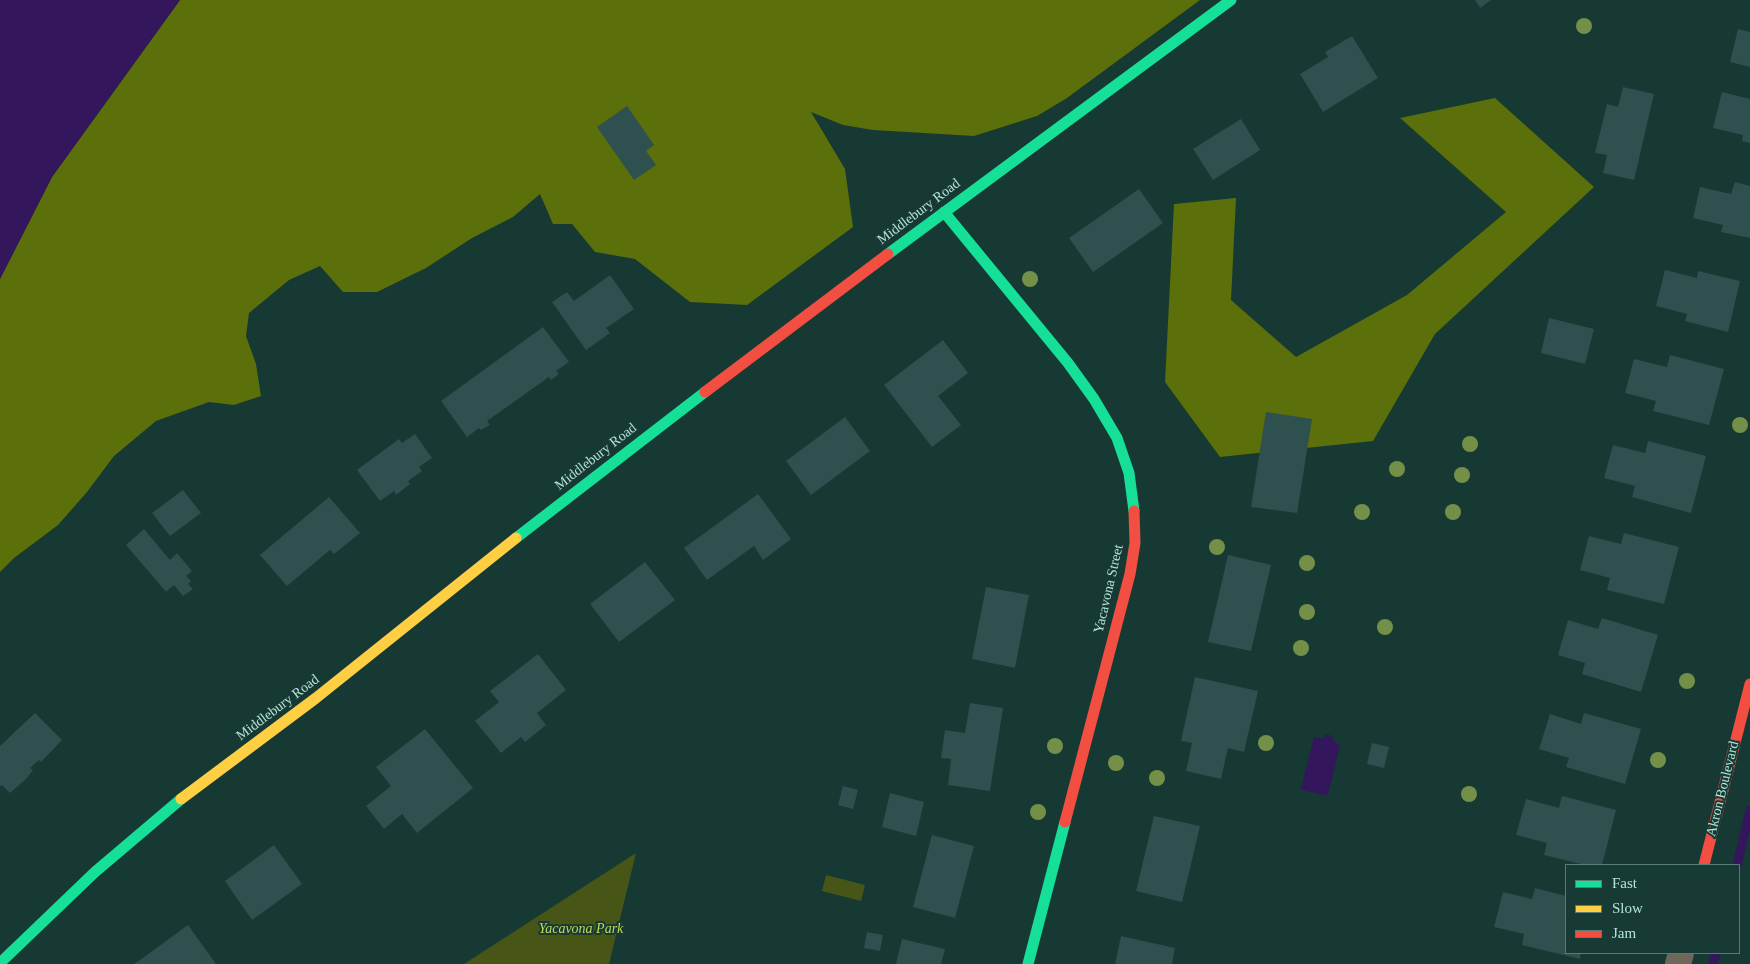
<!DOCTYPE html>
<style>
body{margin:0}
#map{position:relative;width:1750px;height:964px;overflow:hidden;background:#163934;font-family:"Times New Roman",serif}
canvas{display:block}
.legend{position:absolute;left:1565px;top:864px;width:175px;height:90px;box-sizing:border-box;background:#183a34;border:1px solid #567e76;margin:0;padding:6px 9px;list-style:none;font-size:15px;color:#b3e3d8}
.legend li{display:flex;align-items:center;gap:10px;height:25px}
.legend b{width:25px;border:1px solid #567e76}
</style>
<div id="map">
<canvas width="1750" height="964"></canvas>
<ul class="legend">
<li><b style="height:6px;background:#16e098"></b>Fast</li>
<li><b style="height:6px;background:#ffcf43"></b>Slow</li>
<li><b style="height:6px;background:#f24e42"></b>Jam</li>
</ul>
</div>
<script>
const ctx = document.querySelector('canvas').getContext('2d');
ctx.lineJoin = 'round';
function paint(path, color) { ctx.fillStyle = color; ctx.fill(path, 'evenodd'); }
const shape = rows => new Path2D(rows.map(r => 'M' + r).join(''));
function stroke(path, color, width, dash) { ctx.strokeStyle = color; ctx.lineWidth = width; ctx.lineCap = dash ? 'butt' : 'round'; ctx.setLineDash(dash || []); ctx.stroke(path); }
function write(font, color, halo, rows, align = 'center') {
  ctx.font = font + ' "Times New Roman",serif'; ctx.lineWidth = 4; ctx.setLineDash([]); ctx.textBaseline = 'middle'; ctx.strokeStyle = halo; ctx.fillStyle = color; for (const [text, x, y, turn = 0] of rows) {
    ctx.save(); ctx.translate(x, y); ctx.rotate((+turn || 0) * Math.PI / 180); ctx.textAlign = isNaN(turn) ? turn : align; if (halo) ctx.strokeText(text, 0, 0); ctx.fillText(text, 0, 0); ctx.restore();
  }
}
paint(shape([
 [636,853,609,964,464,964],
 [826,875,865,885,861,901,822,891]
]), '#475617');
paint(shape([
 [180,0,1200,0,1067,98,1037,116,974,136,873,130,843,125,811,112,845,169,853,227,747,305,690,302,635,259,595,252,572,224,553,224,540,194,513,217,472,238,426,268,377,292,343,292,320,266,289,280,249,313,246,336,256,364,261,396,234,405,209,402,156,421,114,456,87,492,58,525,14,558,0,572,0,279,52,177],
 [1495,98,1594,187,1435,334,1373,441,1220,457,1165,382,1174,204,1236,198,1231,300,1296,357,1407,295,1506,212,1400,118]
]), '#5b6f0a');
paint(shape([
 [0,0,180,0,52,177,0,279],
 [1326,734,1332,736,1333,741,1340,745,1328,795,1325,795,1302,790,1301,788,1314,737,1323,739]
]), '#33165b');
stroke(shape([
 [1737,865,1750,810],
 [1713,964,1716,953]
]), '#33165b', 9);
paint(shape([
 [1475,0,1491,0,1480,8],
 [1738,29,1750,32,1750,67,1730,62],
 [1352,36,1378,78,1323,112,1300,74,1328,57,1325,52],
 [1623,87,1654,94,1634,180,1603,173,1607,155,1595,153,1607,104,1618,107],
 [1722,92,1750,99,1750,143,1742,141,1743,135,1713,128],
 [627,106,654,145,646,151,656,165,634,180,597,127],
 [1241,119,1260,150,1213,180,1193,149],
 [1735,182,1750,186,1750,238,1721,232,1723,225,1693,218,1700,187,1731,194],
 [1139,189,1163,223,1093,272,1069,238],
 [1665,270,1697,278,1698,271,1740,281,1728,332,1685,321,1687,314,1656,306],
 [610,275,634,309,606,328,610,333,586,350,552,302,567,292,574,301],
 [1549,318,1594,329,1585,364,1541,353],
 [543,327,569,362,556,371,559,374,551,380,549,377,487,421,490,425,481,430,479,428,467,437,441,401],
 [943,340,968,373,938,396,961,425,932,447,884,385],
 [1670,355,1724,369,1709,425,1653,411,1656,401,1625,393,1634,359,1667,367],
 [1266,412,1312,419,1297,513,1251,507],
 [845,417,870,451,811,495,786,461],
 [415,434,432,458,419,467,422,471,408,481,410,484,396,495,394,491,380,501,357,470,399,439,402,443],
 [1648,441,1706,456,1691,513,1632,497,1635,486,1604,478,1613,445,1645,453],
 [183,490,201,513,170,536,152,513],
 [758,494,791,539,763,560,754,546,707,580,684,548],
 [329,497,360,533,334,554,330,550,287,586,260,555],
 [144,529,170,560,177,553,192,571,186,576,191,581,188,584,193,589,183,596,174,585,166,592,126,545],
 [1624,533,1679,547,1664,604,1607,590,1610,578,1580,570,1589,536,1621,544],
 [1228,555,1271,565,1251,651,1208,642],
 [645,562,675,600,619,642,590,604],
 [986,587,1029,595,1015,668,972,659],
 [1602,618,1658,635,1641,692,1582,674,1585,663,1558,655,1568,620,1598,629],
 [538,654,566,690,537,713,546,725,525,742,521,737,501,753,475,721,499,702,490,691],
 [1195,677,1258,691,1244,752,1228,748,1221,779,1186,771,1192,743,1181,741],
 [970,703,1003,708,990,791,948,785,951,759,941,758,945,730,965,733],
 [35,713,62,740,41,762,39,760,30,768,33,770,26,779,10,793,2,785,0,787,0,746],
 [1584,713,1641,729,1625,784,1566,767,1569,758,1539,749,1550,714,1581,724],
 [425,729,473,788,417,833,402,814,384,829,366,806,391,786,376,767],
 [1372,743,1389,747,1384,768,1367,764],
 [843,786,858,790,853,809,838,805],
 [890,793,924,802,916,836,882,827],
 [1562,796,1616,810,1602,865,1585,865,1544,855,1547,843,1516,835,1526,799,1559,808],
 [1154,816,1200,826,1182,902,1136,891],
 [932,835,974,846,955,918,913,907],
 [274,845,302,884,252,920,225,881],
 [1535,888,1566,896,1566,953,1581,953,1580,959,1522,945,1524,934,1494,927,1503,892,1532,899],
 [188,925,216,964,134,964,140,960],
 [867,932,883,935,880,951,864,948],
 [1121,936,1175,948,1172,964,1115,964],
 [902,939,945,949,941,964,896,964]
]), '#2e504e');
stroke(shape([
 [1678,964,1681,953]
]), '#70675b', 26);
stroke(shape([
 [944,212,1068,363,1094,399,1117,438,1129,473,1134,511],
 [888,254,1231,0],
 [516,538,705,392],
 [0,963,95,872,181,799],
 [1028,964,1065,822]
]), '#16e098', 11);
stroke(shape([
 [181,799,316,698,516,538]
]), '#ffcf43', 11);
stroke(shape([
 [705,392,888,254],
 [1065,822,1130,574,1135,543,1134,511],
 [1704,865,1750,684]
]), '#f24e42', 11);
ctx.fillStyle = '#749048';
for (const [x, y] of [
 [1584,26],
 [1030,279],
 [1740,425],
 [1470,444],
 [1397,469],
 [1462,475],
 [1362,512],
 [1453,512],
 [1217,547],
 [1307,563],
 [1307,612],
 [1385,627],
 [1301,648],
 [1687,681],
 [1266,743],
 [1055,746],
 [1658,760],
 [1116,763],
 [1157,778],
 [1469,794],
 [1038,812]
]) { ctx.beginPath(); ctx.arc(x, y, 8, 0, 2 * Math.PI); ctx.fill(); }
write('14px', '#b3e3d8', '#183a34', [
 ["Middlebury Road",919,212,-37],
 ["Middlebury Road",596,457,-38],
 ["Yacavona Street",1109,589,-77],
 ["Middlebury Road",278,708,-37],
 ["Akron Boulevard",1723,789,-76]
]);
write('italic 14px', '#c0d859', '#183a34', [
 ["Yacavona Park",581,929]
]);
</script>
